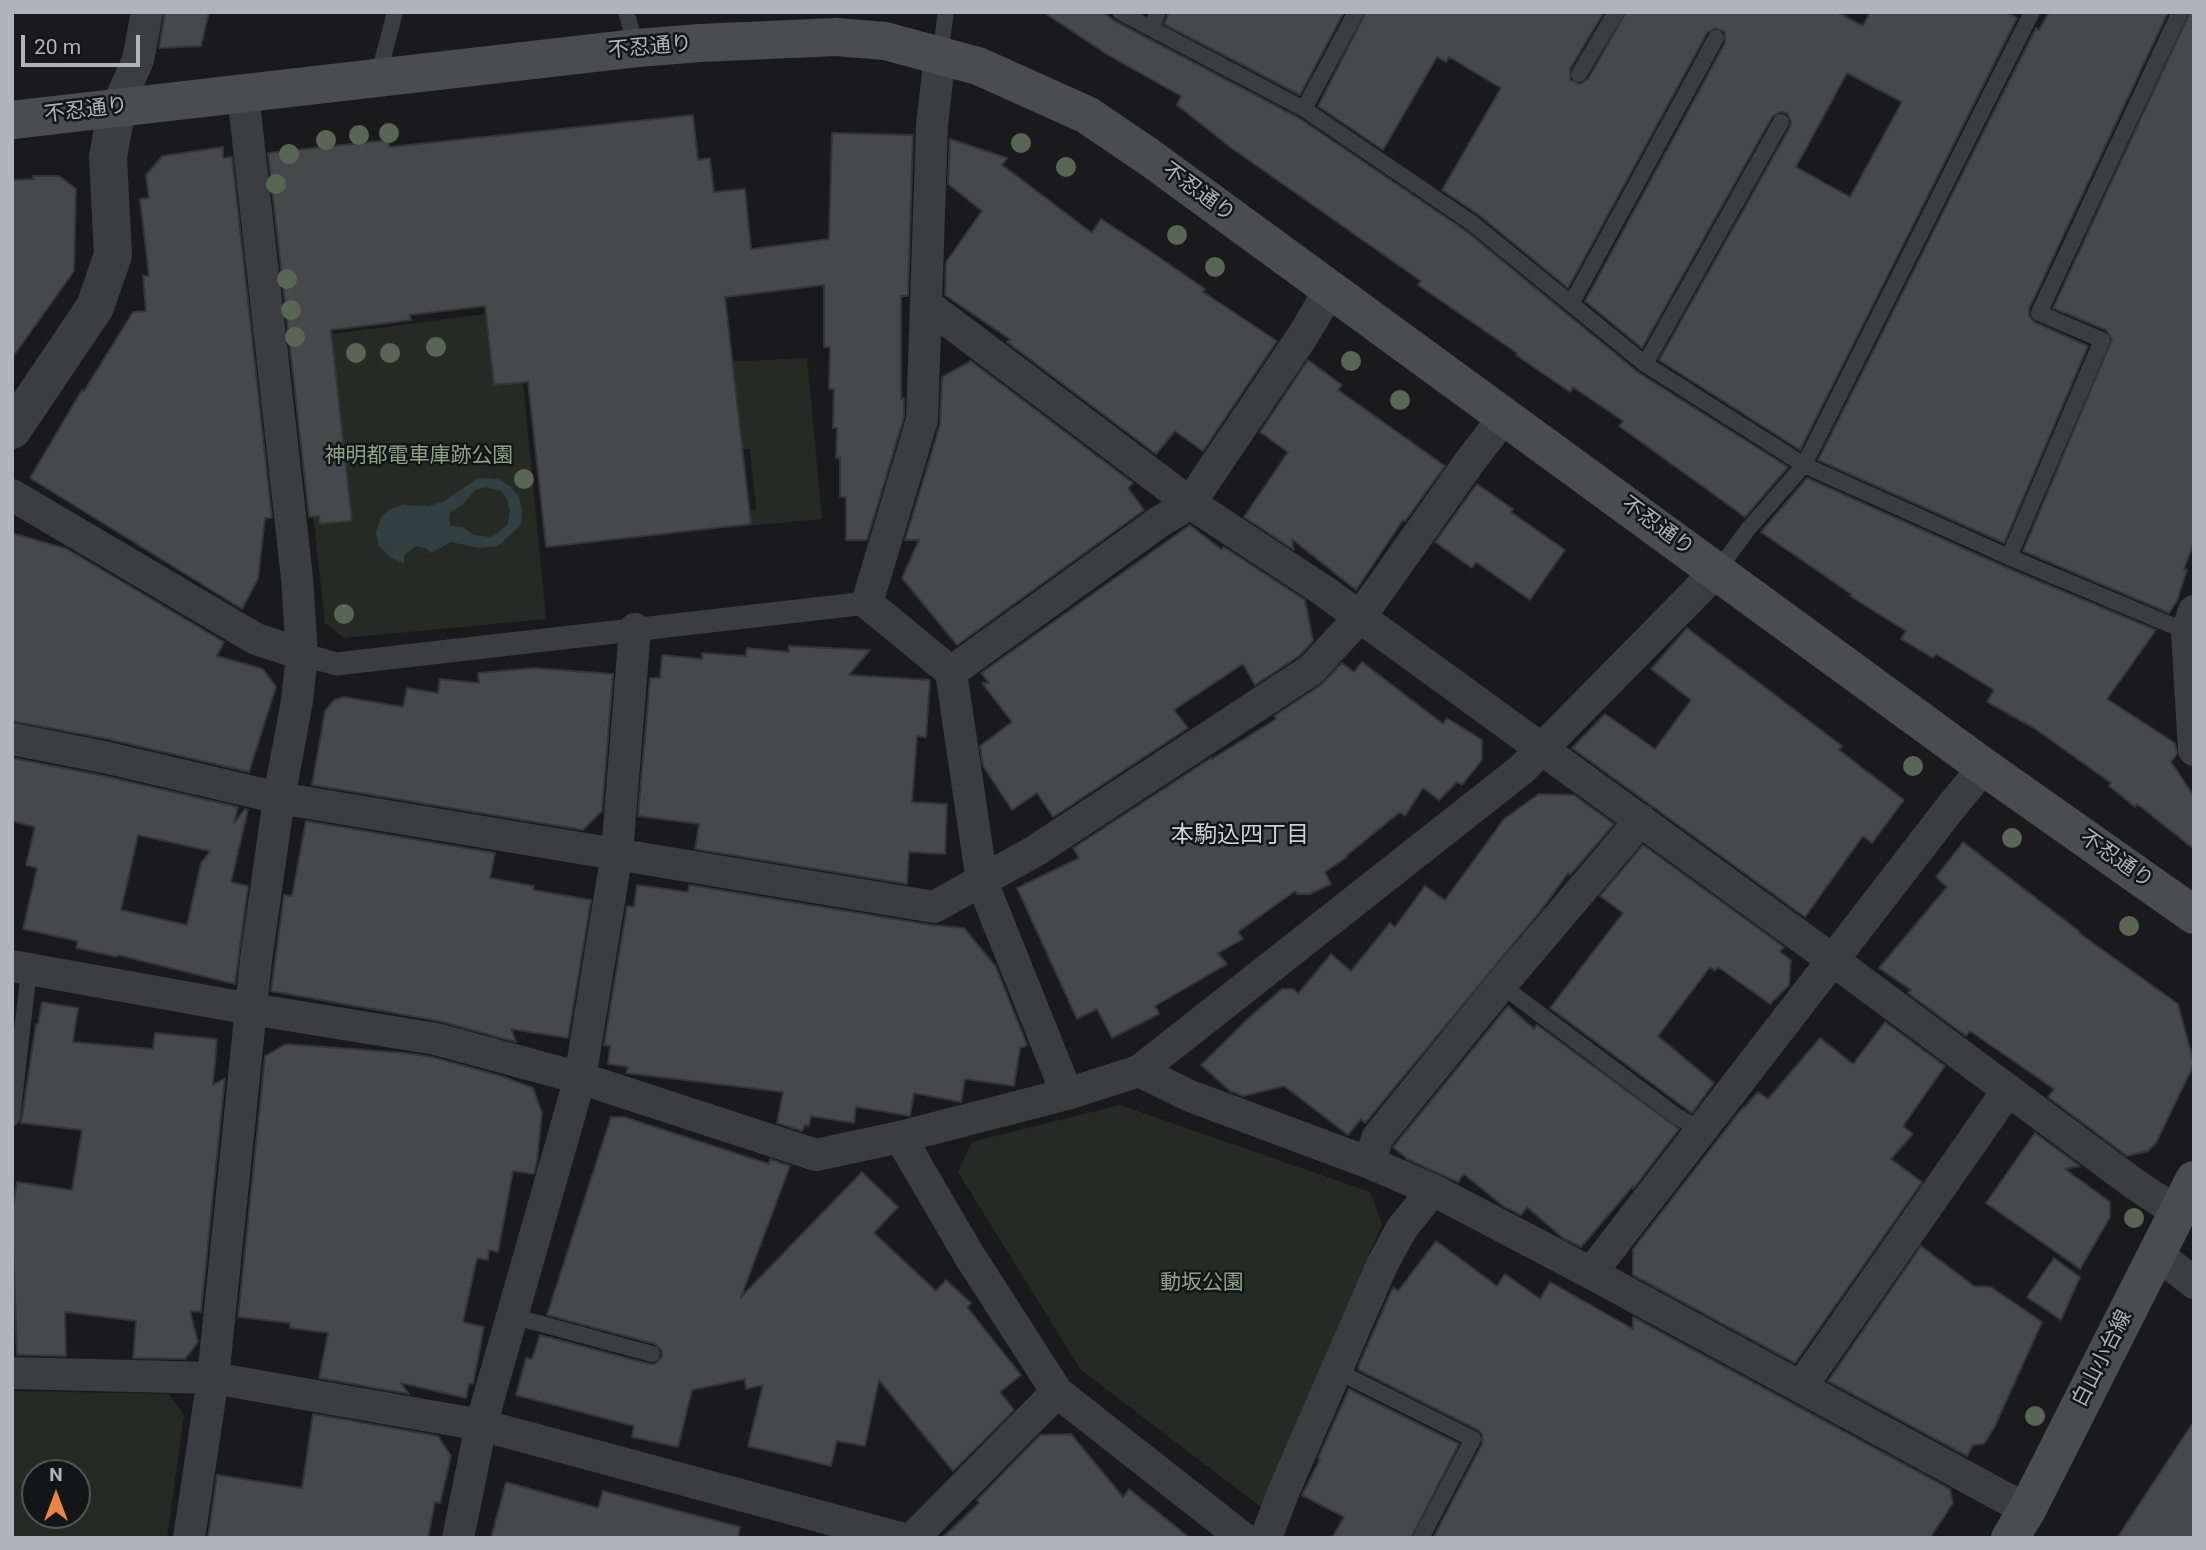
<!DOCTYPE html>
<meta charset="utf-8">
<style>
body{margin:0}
#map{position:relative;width:2206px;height:1550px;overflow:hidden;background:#1a1a1c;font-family:Roboto,sans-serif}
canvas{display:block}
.frame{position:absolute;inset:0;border:14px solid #adb5ba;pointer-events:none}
.north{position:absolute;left:21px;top:1459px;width:70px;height:70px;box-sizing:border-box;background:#141517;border:2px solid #515558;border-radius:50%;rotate:0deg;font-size:19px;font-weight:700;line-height:28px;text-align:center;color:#adb5ba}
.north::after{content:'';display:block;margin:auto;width:24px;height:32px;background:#e78446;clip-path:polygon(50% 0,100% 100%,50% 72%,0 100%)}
.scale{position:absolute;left:21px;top:35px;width:119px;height:32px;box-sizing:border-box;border:4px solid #adb5ba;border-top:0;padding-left:9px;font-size:21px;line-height:24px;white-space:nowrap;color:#adb5ba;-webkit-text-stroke:5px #141517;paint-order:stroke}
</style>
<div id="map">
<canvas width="2206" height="1550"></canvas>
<div class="frame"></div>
<div class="north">N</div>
<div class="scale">20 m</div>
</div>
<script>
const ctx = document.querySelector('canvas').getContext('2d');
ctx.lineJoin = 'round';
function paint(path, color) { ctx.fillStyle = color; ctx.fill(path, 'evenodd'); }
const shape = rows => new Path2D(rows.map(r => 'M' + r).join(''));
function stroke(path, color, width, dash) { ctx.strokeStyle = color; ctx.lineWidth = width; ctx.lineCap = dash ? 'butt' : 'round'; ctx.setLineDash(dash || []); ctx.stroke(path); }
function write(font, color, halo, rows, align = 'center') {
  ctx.font = font + ' Roboto,"Noto Sans JP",sans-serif'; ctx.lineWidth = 5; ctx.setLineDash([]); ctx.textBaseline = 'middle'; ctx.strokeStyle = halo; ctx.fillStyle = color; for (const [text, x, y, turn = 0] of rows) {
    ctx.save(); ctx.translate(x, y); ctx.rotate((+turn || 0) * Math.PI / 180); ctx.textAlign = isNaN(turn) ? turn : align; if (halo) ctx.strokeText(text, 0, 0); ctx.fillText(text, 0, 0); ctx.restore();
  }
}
paint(shape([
 [516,310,546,619,344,638,325,623,294,339],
 [807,358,822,519,735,527,733,513,756,509,750,449,730,449,723,362],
 [1120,1105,1370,1192,1382,1224,1261,1507,1081,1370,958,1172,972,1142],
 [12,1391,169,1394,184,1415,167,1538,12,1538],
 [35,1473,77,1473,77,1515,35,1515]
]), '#252b24');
paint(shape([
 [478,478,498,479,510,486,519,497,522,512,521,525,498,546,480,548,451,542,431,553,426,548,416,546,404,555,404,564,389,556,379,546,376,533,381,517,390,509,403,505,430,506,444,501],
 [485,487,501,491,507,499,510,511,508,524,497,534,490,537,474,535,463,527,451,526,449,519,450,512,462,505,475,490]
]), '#323f41');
const building = shape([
 [165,12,209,12,201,46,159,48,165,12],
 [1043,12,1102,12,1115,21,1299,118,1466,231,1639,373,1788,467,1745,517,1619,426,1623,421,1573,387,1570,392,1516,355,1517,353,1418,285,1421,281,1230,147,1177,105,1181,96,1108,55,1043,12],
 [1169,12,1344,12,1300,95,1164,24,1169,12],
 [1366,12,1604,12,1570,69,1570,80,1580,84,1588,79,1626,12,1837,12,1863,26,1870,12,2006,12,2017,18,1800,450,1659,360,1790,127,1791,121,1787,113,1780,112,1772,117,1642,348,1585,301,1725,43,1725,32,1715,28,1707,33,1568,288,1479,215,1442,190,1501,88,1449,57,1446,62,1437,57,1383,150,1318,106,1366,12],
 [1847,73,1902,102,1850,197,1796,167,1847,73],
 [2049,12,2168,12,2029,309,2029,315,2034,322,2088,346,2004,543,1818,460,2036,28,2039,30,2049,12],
 [2190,12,2194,12,2194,542,2184,569,2187,570,2177,601,2169,613,2023,551,2112,339,2106,330,2053,308,2190,12],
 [693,115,698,160,710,158,714,192,745,189,751,249,829,239,832,133,913,135,908,296,901,296,901,399,904,398,904,417,867,540,846,540,846,497,840,497,840,458,836,458,837,428,833,428,834,389,829,389,830,347,824,347,824,285,725,297,751,524,546,547,528,382,494,385,485,306,410,315,411,320,331,330,352,521,320,524,319,516,309,517,268,153,389,140,389,147,693,115],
 [950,139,1007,158,1002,165,1092,233,1101,219,1147,249,1205,289,1203,292,1277,341,1203,451,1175,431,1156,454,1007,342,1011,340,945,295,946,262,982,211,948,184,950,139],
 [223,147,223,158,232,157,272,518,265,518,258,579,242,609,30,478,82,390,84,391,133,312,146,311,143,276,149,276,140,199,149,198,146,175,162,156,223,147],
 [33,176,59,176,76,189,74,271,12,358,12,180,34,179,33,176],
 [1308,360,1342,385,1338,390,1445,466,1405,521,1403,520,1356,590,1292,539,1294,550,1244,517,1288,452,1260,432,1308,360],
 [971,361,1133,483,1128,488,1144,510,957,645,902,578,919,540,905,540,940,425,942,377,971,361],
 [1807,478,2005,567,2156,630,2107,699,2175,743,2177,754,2171,762,2194,796,2194,849,2137,804,2135,807,2109,786,2111,783,2034,728,1987,702,1994,690,1936,654,1933,658,1901,639,1906,631,1850,596,1851,594,1761,532,1807,478],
 [1477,484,1513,509,1511,512,1565,550,1530,600,1476,562,1472,568,1435,542,1477,484],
 [1190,525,1222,550,1224,547,1305,600,1313,641,1299,656,1255,685,1243,664,1174,710,1188,728,1053,817,1037,793,1012,810,983,766,980,746,1012,722,982,683,989,683,981,673,1190,525],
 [12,533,67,549,224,642,217,656,263,669,276,687,249,772,108,739,12,721,12,533],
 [1687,628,1842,746,1839,750,1904,800,1872,843,1863,836,1805,917,1572,748,1605,714,1655,749,1691,700,1651,669,1687,628],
 [789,646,870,650,849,675,930,680,926,737,917,736,912,802,947,804,945,854,909,852,907,884,695,849,699,824,638,816,650,678,660,678,662,655,702,659,702,653,746,656,747,648,789,652,789,646],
 [1362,662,1443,724,1447,718,1482,740,1482,760,1462,785,1457,782,1439,800,1423,788,1405,816,1400,812,1346,856,1347,857,1325,872,1331,884,1310,894,1297,894,1295,891,1238,932,1243,939,1218,953,1227,964,1155,1006,1159,1014,1112,1038,1097,1009,1077,1019,1017,888,1079,858,1073,848,1211,758,1212,759,1276,719,1274,716,1321,685,1342,663,1354,672,1362,662],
 [534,668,613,674,602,811,583,830,312,785,325,711,334,700,344,697,403,707,407,688,438,693,440,679,479,683,478,673,534,668],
 [12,758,100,775,238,807,234,823,245,809,248,810,231,882,248,886,235,984,118,955,117,957,76,948,78,941,23,929,37,868,26,865,35,827,12,821,12,758],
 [138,835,210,851,201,863,187,925,121,910,138,835],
 [1539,794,1574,795,1614,824,1570,875,1568,873,1542,909,1365,1123,1361,1119,1348,1135,1284,1086,1243,1096,1230,1091,1201,1065,1252,1015,1282,989,1293,989,1298,994,1331,954,1351,971,1390,923,1395,927,1425,886,1445,900,1504,819,1539,794],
 [306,821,495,853,490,878,534,886,533,890,591,900,568,1038,511,1029,516,1042,439,1021,271,991,284,895,292,896,306,821],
 [1963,842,2080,932,2079,933,2178,1004,2194,1064,2156,1143,2148,1151,2127,1156,2048,1097,2054,1089,1970,1031,1966,1036,1908,993,1911,990,1879,968,1947,887,1936,877,1963,842],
 [1643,845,1784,947,1780,952,1791,960,1789,985,1770,1004,1718,967,1715,971,1710,967,1658,1036,1714,1083,1692,1113,1550,1008,1623,913,1600,896,1643,845],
 [637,885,688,892,689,885,931,925,964,928,996,967,1027,1045,1020,1048,1014,1086,965,1079,961,1102,914,1093,910,1116,856,1107,854,1123,811,1116,809,1126,805,1125,802,1131,777,1123,783,1092,626,1073,628,1067,608,1064,610,1046,604,1045,627,906,634,907,637,885],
 [42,1002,78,1008,73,1042,153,1049,155,1033,217,1039,213,1085,225,1078,201,1312,190,1311,198,1342,185,1359,133,1358,136,1321,65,1312,66,1356,17,1355,12,1215,17,1182,72,1190,82,1130,21,1123,36,1024,38,1024,42,1002],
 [1508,1006,1534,1029,1537,1025,1679,1129,1633,1189,1633,1186,1581,1247,1563,1238,1527,1207,1521,1215,1503,1206,1464,1174,1458,1182,1407,1159,1393,1147,1508,1006],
 [1885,1022,1945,1066,1903,1126,1913,1134,1891,1159,1922,1182,1795,1363,1633,1275,1633,1249,1743,1107,1744,1108,1758,1092,1768,1099,1820,1038,1853,1064,1885,1022],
 [286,1044,406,1053,432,1057,501,1076,533,1088,542,1113,537,1161,534,1174,513,1171,498,1252,489,1250,488,1260,477,1258,463,1322,484,1327,473,1384,469,1383,466,1398,401,1383,409,1394,319,1378,328,1333,290,1328,290,1323,238,1317,265,1056,286,1044],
 [611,1117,624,1117,769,1164,770,1159,790,1166,741,1297,862,1172,898,1207,874,1233,936,1291,946,1280,971,1303,967,1307,1021,1375,1000,1392,1014,1410,953,1471,879,1380,865,1446,837,1441,831,1466,748,1446,763,1385,746,1389,745,1379,692,1390,678,1447,632,1437,634,1426,516,1395,526,1358,532,1359,540,1335,649,1364,655,1364,662,1357,662,1351,655,1344,547,1315,611,1117],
 [2035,1133,2080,1166,2065,1169,2110,1202,2110,1217,2080,1269,1986,1203,2035,1133],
 [1436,1241,1497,1286,1505,1274,1540,1299,1550,1282,1633,1329,1633,1317,1950,1489,1953,1503,1930,1538,1433,1538,1482,1444,1482,1434,1478,1430,1359,1370,1358,1367,1393,1287,1398,1291,1436,1241],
 [1921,1246,1974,1286,1991,1287,2042,1322,1994,1428,1984,1444,1973,1445,1967,1456,1828,1381,1921,1246],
 [2054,1258,2080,1277,2061,1320,2027,1297,2054,1258],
 [1349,1389,1459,1444,1411,1538,1332,1538,1344,1517,1302,1495,1320,1459,1318,1458,1349,1389],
 [313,1414,438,1436,451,1456,440,1503,435,1502,428,1538,208,1538,217,1475,302,1488,313,1414],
 [2194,1421,2194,1538,2117,1538,2163,1468,2194,1421],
 [1071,1434,1123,1497,1129,1489,1190,1538,942,1538,979,1503,977,1500,1040,1435,1071,1434],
 [506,1482,598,1508,603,1491,740,1527,738,1538,491,1538,506,1482]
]);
paint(building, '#47484b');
stroke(building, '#343537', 2);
stroke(shape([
 [626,12,637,48],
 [1120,12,1304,109,1472,223,1645,364,1804,465,2009,557,2190,633],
 [1151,28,1158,12],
 [940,55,946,12],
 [1579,74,1616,12],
 [378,77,395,12],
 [1304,109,1356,12],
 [1571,304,1716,38],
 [1645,364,1781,122],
 [2009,557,2102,340,2039,313,2180,12],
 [1717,571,1749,528,1804,465,2032,12],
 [1501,985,1675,1115,1702,1131],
 [12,1118,29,970],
 [512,1316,652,1354],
 [1335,1370,1473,1439,1421,1538]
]), '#3b3d40', 16);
stroke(shape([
 [302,654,336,664,867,603]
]), '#3b3d40', 23);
stroke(shape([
 [940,55,932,125,922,420,867,603,951,672,982,882,1067,1094],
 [117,107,138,60,147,12],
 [927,305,1190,503,1324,591,1834,961,2136,1185,2177,1212],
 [12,495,256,639,302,654],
 [2194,611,2187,632,2194,750],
 [951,672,1159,522,1190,503,1302,337,1330,290],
 [12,739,104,757,279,798,934,907,1035,851,1311,670,1360,617,1471,460,1505,416],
 [12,966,251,1009,436,1039,580,1078,816,1155,900,1137,1067,1094,1139,1071,1522,769,1717,571],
 [1139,1071,1190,1096,1370,1163,1433,1190,1591,1273,2027,1510],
 [900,1137,969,1255,1057,1392,1243,1538],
 [1370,1163,1377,1138,1501,985,1641,820],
 [2156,1253,2194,1283],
 [1591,1273,1951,807,1984,767],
 [12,1373,213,1378,481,1425,900,1538],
 [1801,1387,2008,1090],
 [189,1538,213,1378,256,960,279,798,297,701,302,654,297,578,243,94],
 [458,1538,481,1425,580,1078,617,853,635,629],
 [913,1538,1057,1392],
 [1266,1538,1283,1493,1382,1265,1402,1228,1433,1190]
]), '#3b3d40', 32);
stroke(shape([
 [12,430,95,307,113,255,108,157,117,107]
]), '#3b3d40', 38);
stroke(shape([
 [12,120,637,48,700,43,836,37,885,41,978,66,1087,115,1149,157,1984,767,2194,915],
 [2010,1538,2027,1510,2194,1180]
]), '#494d50', 38);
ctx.fillStyle = '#596656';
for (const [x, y] of [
 [389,133],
 [359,135],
 [326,140],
 [1021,143],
 [289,154],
 [1066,167],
 [276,184],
 [1177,235],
 [1215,267],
 [287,279],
 [291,310],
 [295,337],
 [436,347],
 [356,353],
 [390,353],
 [1351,361],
 [1400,400],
 [524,479],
 [344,614],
 [1913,766],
 [2012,838],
 [2129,926],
 [2134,1218],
 [2035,1416]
]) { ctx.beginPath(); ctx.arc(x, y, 10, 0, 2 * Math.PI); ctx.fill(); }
write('21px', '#adb5ba', '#141517', [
 ["不忍通り",650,48,-5],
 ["不忍通り",86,111,-7],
 ["不忍通り",1198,193,36],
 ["不忍通り",1657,527,36],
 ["不忍通り",2116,860,35],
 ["白山小台線",2103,1359,-63]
]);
write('21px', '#8ca485', '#141517', [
 ["神明都電車庫跡公園",419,457],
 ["動坂公園",1202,1284]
]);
write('23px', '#ced2d7', '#141517', [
 ["本駒込四丁目",1240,836]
]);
</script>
